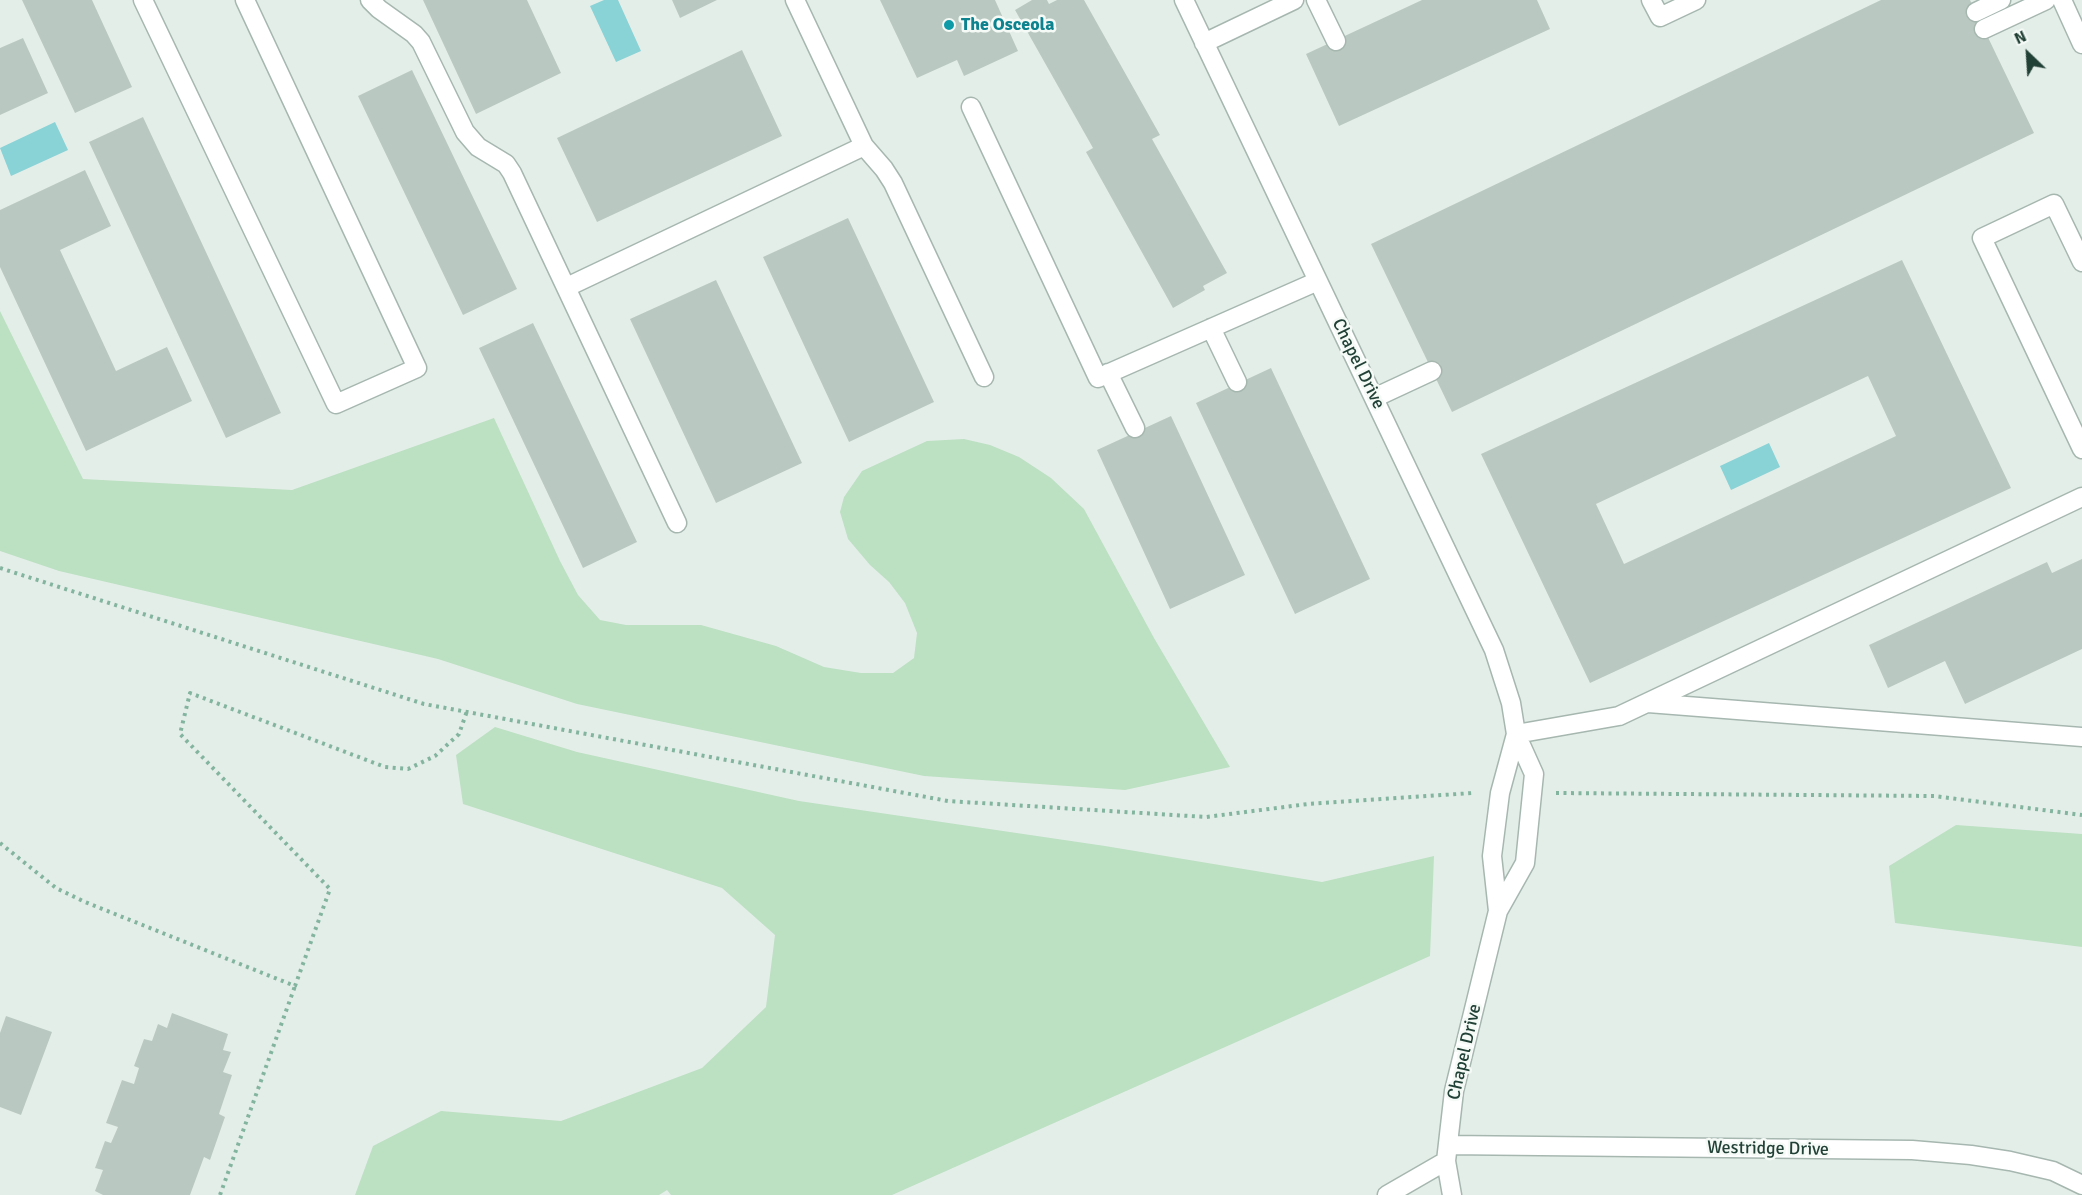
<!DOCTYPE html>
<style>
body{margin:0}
#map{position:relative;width:2082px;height:1195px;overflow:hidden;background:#e4eee9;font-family:Signika,sans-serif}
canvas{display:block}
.north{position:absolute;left:1998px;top:24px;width:60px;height:60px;-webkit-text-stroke:4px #f5faf7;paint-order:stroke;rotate:335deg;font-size:16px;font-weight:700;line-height:24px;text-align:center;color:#224136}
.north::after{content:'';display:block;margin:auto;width:21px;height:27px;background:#224136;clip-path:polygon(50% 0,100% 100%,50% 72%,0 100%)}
</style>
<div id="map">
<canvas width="2082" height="1195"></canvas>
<div class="north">N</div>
</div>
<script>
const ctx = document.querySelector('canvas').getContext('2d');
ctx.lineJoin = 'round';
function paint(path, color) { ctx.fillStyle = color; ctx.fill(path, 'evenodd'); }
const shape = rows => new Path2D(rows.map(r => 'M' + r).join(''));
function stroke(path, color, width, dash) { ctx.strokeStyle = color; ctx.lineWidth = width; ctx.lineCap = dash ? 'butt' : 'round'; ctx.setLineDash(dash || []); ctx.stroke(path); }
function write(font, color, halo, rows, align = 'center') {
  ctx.font = font + ' Signika,sans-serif'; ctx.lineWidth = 5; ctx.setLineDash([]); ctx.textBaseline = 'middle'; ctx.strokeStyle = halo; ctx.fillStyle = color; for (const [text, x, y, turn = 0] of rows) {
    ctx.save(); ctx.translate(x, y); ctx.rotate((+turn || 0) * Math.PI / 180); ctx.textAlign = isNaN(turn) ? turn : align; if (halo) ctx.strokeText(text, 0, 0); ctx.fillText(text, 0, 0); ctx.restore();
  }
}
paint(shape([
 [0,311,83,479,292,490,494,418,560,561,578,595,600,620,626,625,701,625,776,646,824,667,861,673,893,673,914,658,917,633,905,603,889,582,870,565,848,539,840,512,844,497,862,471,927,441,964,439,990,445,1019,457,1051,478,1084,509,1154,638,1230,767,1125,790,924,776,577,704,438,659,59,571,0,551],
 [495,727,577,752,799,801,1105,846,1322,882,1434,856,1430,956,892,1195,671,1195,667,1190,659,1195,355,1195,373,1146,441,1111,561,1121,702,1068,766,1007,775,935,722,888,463,804,456,755],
 [1956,825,2082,834,2082,947,1895,923,1889,866]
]), '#bce0c2');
paint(shape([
 [604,0,618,0,641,51,616,62,590,6],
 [55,122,68,150,11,176,0,148],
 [1769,443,1780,467,1731,490,1720,466]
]), '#89d2d6');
paint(shape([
 [22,0,92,0,132,87,75,113],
 [423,0,527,0,561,73,476,114],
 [672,0,717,0,680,18],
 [880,0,995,0,1018,51,964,76,957,60,917,78],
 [1032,0,1047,0,1049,4,1057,0,1084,0,1160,135,1152,139,1227,273,1203,286,1205,290,1173,308,1086,152,1093,148,1015,10],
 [1422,0,1537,0,1550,29,1339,126,1306,54],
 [1881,0,1970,0,2034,133,1452,412,1371,244],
 [23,38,48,93,0,115,0,48],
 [742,50,782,136,597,222,557,138],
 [412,70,517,289,463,315,358,96],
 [143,117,281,413,226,438,89,142],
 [85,170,111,226,60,250,116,371,167,347,192,401,86,451,0,267,0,210],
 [848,218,934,402,849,442,763,257],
 [1902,260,2011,488,1590,683,1481,454],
 [1868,376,1896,436,1624,564,1596,504],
 [716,280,802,463,716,503,630,319],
 [533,323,637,542,583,568,479,348],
 [1271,368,1370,579,1295,614,1196,403],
 [1171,416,1245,575,1170,609,1097,450],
 [2082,559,2082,649,1965,704,1945,661,1888,688,1869,645,2047,562,2052,573],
 [172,1013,228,1034,223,1050,231,1052,223,1072,232,1075,219,1114,225,1117,210,1160,204,1157,190,1195,103,1195,95,1191,103,1170,95,1168,105,1141,111,1143,118,1127,106,1123,122,1080,134,1084,139,1068,134,1066,144,1039,152,1041,158,1024,167,1028],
 [6,1016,52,1032,21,1115,0,1107,0,1033]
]), '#b9c9c1');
const minor = shape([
 [143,0,336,404,417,368,245,0],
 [370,0,379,9,414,34,421,42,465,132,478,147,506,164,512,173,677,523],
 [795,0,864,146,884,169,893,183,984,377],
 [1184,0,1494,650,1511,703,1516,734,1534,774,1525,863,1498,911,1454,1091,1446,1161,1452,1195],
 [1316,0,1336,41],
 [1651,0,1660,17,1696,0],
 [2062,0,2082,44],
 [1976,12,2001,0],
 [1984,29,2046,0],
 [1204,43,1294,0],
 [971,107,1098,378,1318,281],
 [2082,262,2054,204,1982,238,2082,449],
 [567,287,864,146],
 [1211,328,1237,382],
 [1108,373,1135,428],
 [1374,398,1432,371],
 [1648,703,2082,737],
 [1516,734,1619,716,2082,497],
 [1498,911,1492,856,1500,793,1516,734],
 [1448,1145,1912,1150,1971,1155,2010,1161,2053,1171,2082,1185],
 [1387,1195,1446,1161]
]);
stroke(minor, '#a6b7b0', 21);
stroke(shape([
 [0,568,424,704,948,801,1206,817,1308,804,1473,793],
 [1556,793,1934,796,2082,815],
 [0,843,56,888,85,902,295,986,330,889,180,734,190,693,385,767,408,769,435,756,459,734,467,711],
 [220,1195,295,986]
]), '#83b49f', 4, [3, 4.5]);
stroke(minor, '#fff', 18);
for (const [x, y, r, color] of [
 [949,25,6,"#0f9aa8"]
]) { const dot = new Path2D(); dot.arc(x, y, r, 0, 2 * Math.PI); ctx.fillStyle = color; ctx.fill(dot); stroke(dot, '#f5faf7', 2); }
write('bold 18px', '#0d838f', '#f5faf7', [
 ["The Osceola",961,25]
], 'left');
write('18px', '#224136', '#f5faf7', [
 ["Chapel Drive",1358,364,64],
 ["Chapel Drive",1465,1052,-77],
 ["Westridge Drive",1768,1149,1]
]);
</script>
